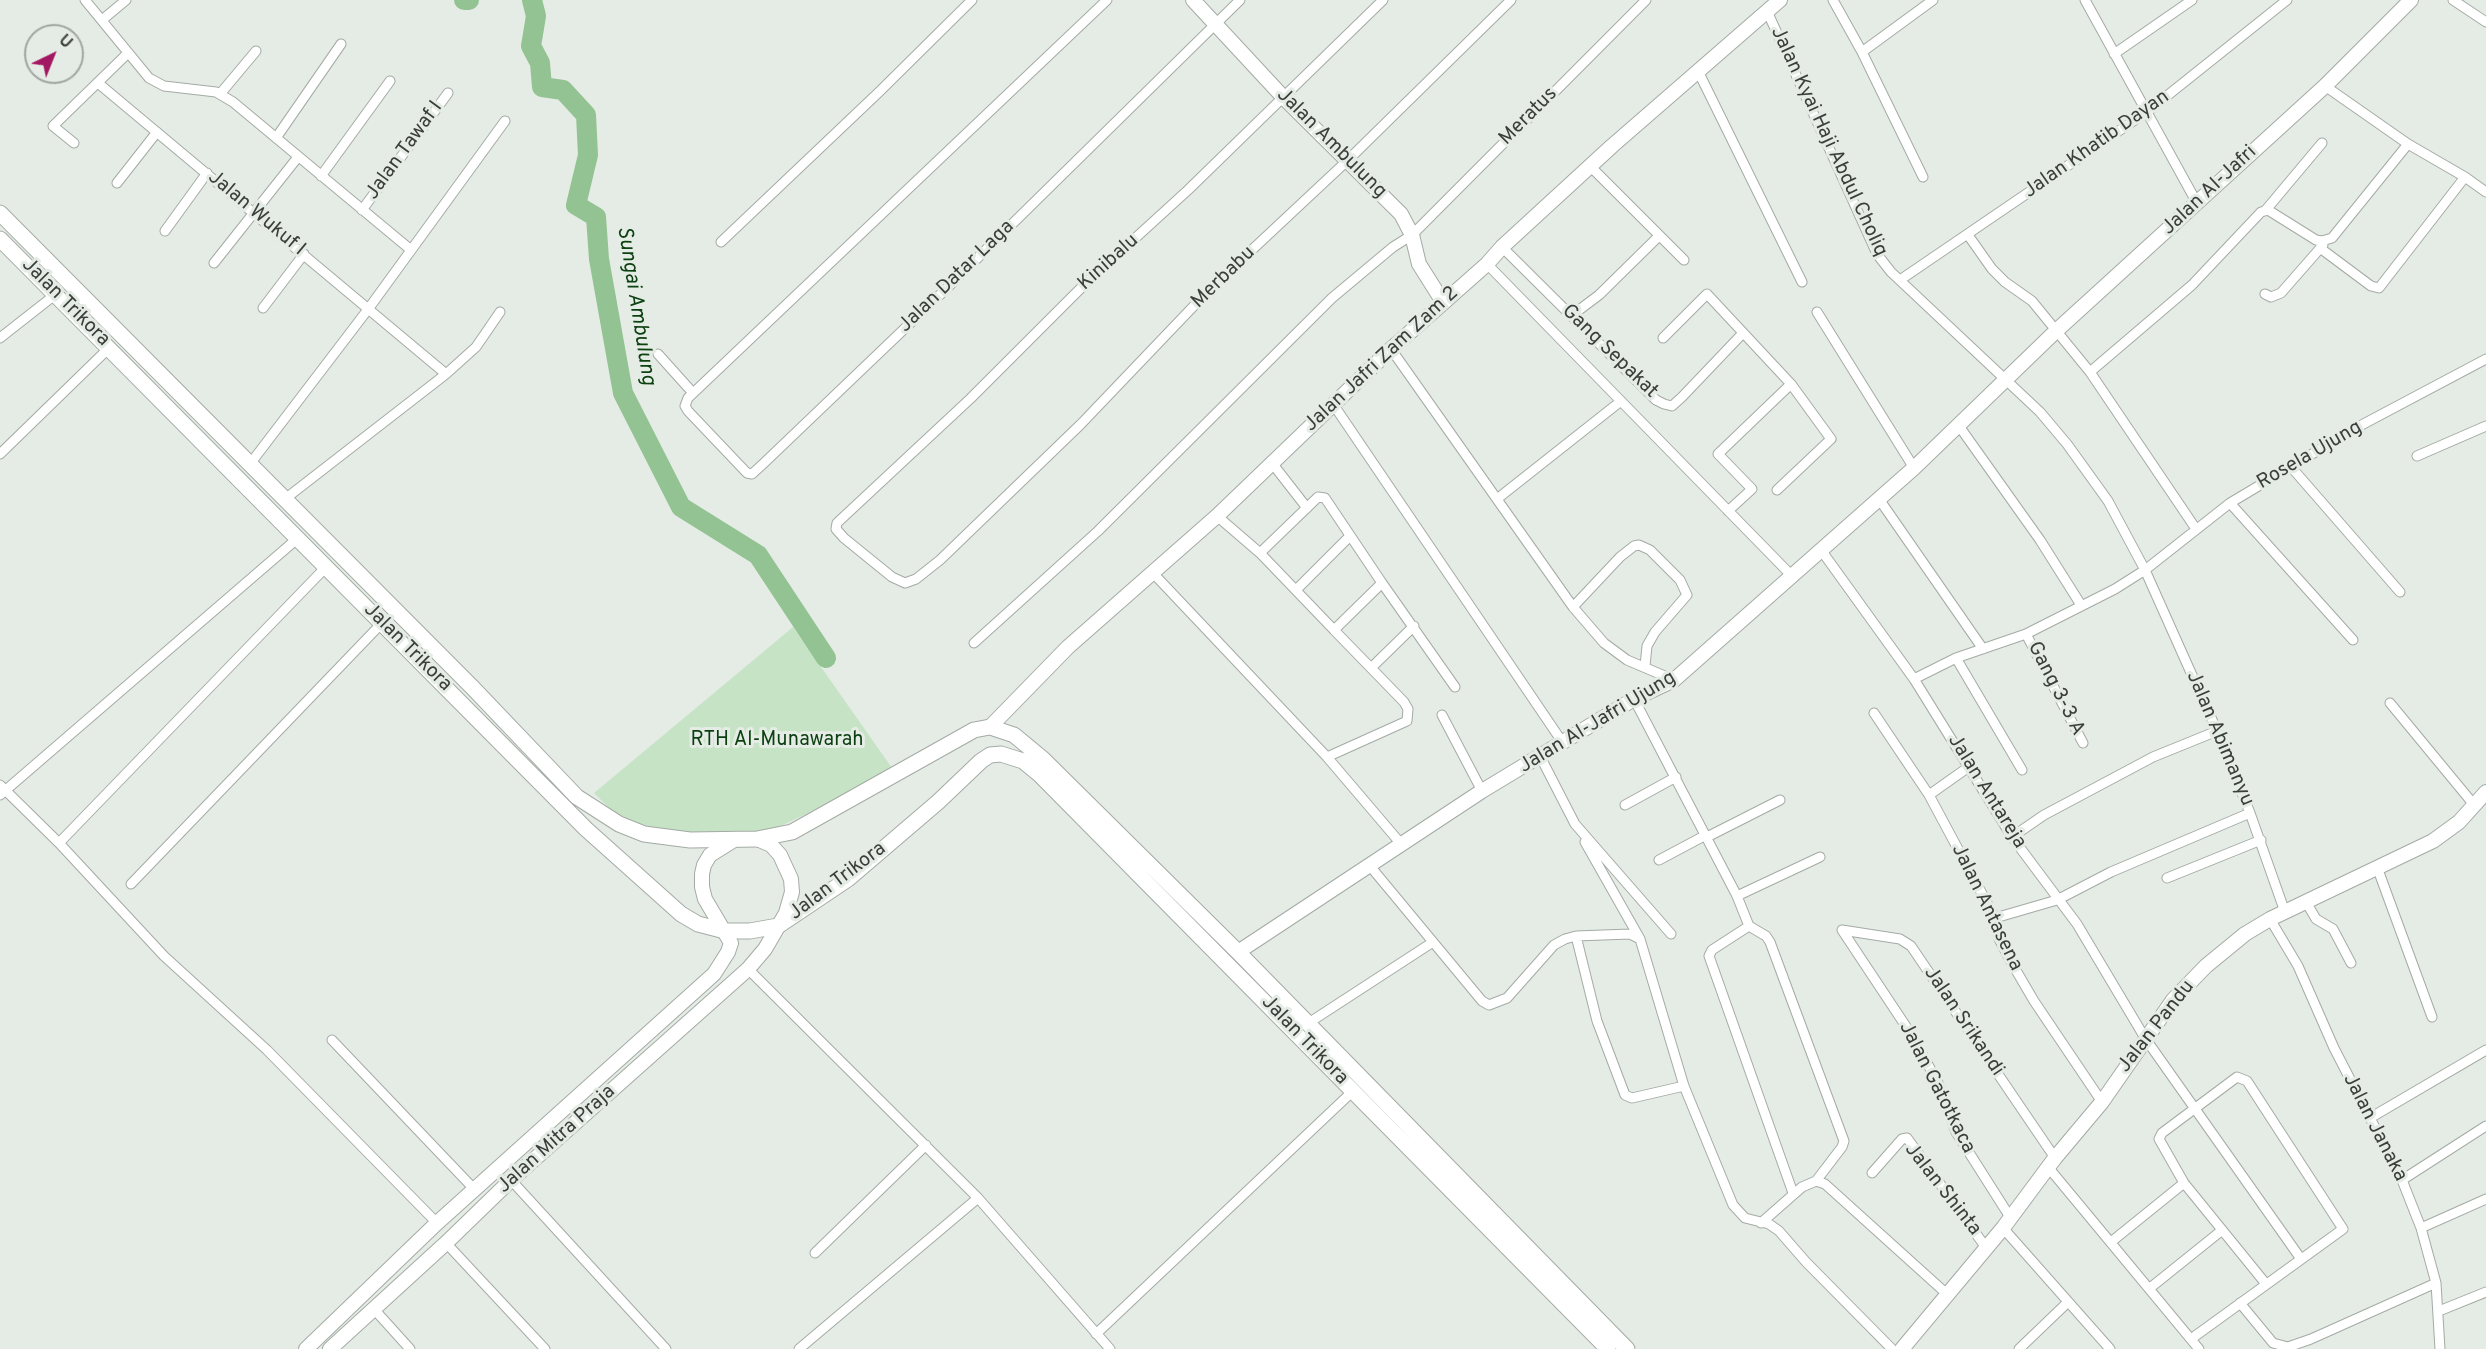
<!DOCTYPE html>
<style>
body{margin:0}
#map{position:relative;width:2486px;height:1349px;overflow:hidden;background:#e5ece5;font-family:Overpass,sans-serif}
canvas{display:block}
.north{position:absolute;left:24px;top:24px;width:60px;height:60px;box-sizing:border-box;background:#e5ece5;border:2px solid #a1a6a1;border-radius:50%;rotate:43deg;font-size:16px;font-weight:700;line-height:24px;text-align:center;color:#3b3e3b}
.north::after{content:'';display:block;margin:auto;width:21px;height:27px;background:#a21862;clip-path:polygon(50% 0,100% 100%,50% 72%,0 100%)}
</style>
<div id="map">
<canvas width="2486" height="1349"></canvas>
<div class="north">U</div>
</div>
<script>
const ctx = document.querySelector('canvas').getContext('2d');
ctx.lineJoin = 'round';
function paint(path, color) { ctx.fillStyle = color; ctx.fill(path, 'evenodd'); }
const shape = rows => new Path2D(rows.map(r => 'M' + r).join(''));
function stroke(path, color, width, dash) { ctx.strokeStyle = color; ctx.lineWidth = width; ctx.lineCap = dash ? 'butt' : 'round'; ctx.setLineDash(dash || []); ctx.stroke(path); }
function write(font, color, halo, rows, align = 'center') {
  ctx.font = font + ' Overpass,sans-serif'; ctx.lineWidth = 6; ctx.setLineDash([]); ctx.textBaseline = 'middle'; ctx.strokeStyle = halo; ctx.fillStyle = color; for (const [text, x, y, turn = 0] of rows) {
    ctx.save(); ctx.translate(x, y); ctx.rotate((+turn || 0) * Math.PI / 180); ctx.textAlign = isNaN(turn) ? turn : align; if (halo) ctx.strokeText(text, 0, 0); ctx.fillText(text, 0, 0); ctx.restore();
  }
}
paint(shape([
 [793,627,892,768,827,804,764,834,728,837,684,831,664,831,634,822,611,810,594,793]
]), '#c6e4c5');
stroke(shape([
 [464,0,469,0],
 [532,0,536,16,531,46,540,63,542,87,563,90,586,115,588,155,576,205,596,217,599,259,623,393,681,507,758,555,826,658]
]), '#93c392', 20);
const street = shape([
 [85,0,149,78,164,86,216,92,233,102,411,250],
 [1107,0,688,398,685,406,688,411,747,473,752,474,764,463,946,289,1240,0],
 [1383,0,1188,190,1086,283,971,398,837,523,836,529,844,538,892,577,905,583,916,579,940,560,1081,424,1209,290,1348,160,1511,0],
 [1833,0,1862,52,1923,177],
 [2085,0,2197,203],
 [2453,0,2486,22],
 [1767,11,1877,254,1891,272,2040,412,2067,444,2108,501,2145,570,2217,731,2250,813,2285,912],
 [102,20,126,0],
 [1862,52,1933,0],
 [2114,54,2192,0],
 [1698,71,1802,282],
 [98,83,446,374],
 [2325,86,2408,144,2465,177,2486,192],
 [220,94,256,51],
 [276,138,341,44],
 [74,143,53,126,128,53],
 [1590,166,1684,260],
 [321,176,390,81],
 [117,183,157,132],
 [362,210,448,93],
 [2265,211,2322,143],
 [165,231,207,173],
 [1968,235,1992,269,2005,282,2032,301,2090,372,2196,529],
 [721,242,879,92,972,0],
 [1502,247,1656,400,1664,404,1672,406,1682,397,1743,333],
 [2320,248,2371,286,2379,288,2465,177],
 [214,263,298,157],
 [1487,264,1791,575],
 [1900,280,2148,111,2287,0],
 [2265,294,2271,297,2281,293,2323,245],
 [263,308,304,254],
 [1817,312,1914,468],
 [1571,316,1599,295,1659,236],
 [0,338,56,294],
 [1663,338,1707,294,1791,384,1831,439,1777,490],
 [1391,349,1573,607,1604,643,1627,660,1674,680],
 [658,354,693,393],
 [2090,372,2192,285,2261,212,2268,210,2316,240,2322,241,2332,238,2408,144],
 [1333,404,1563,743],
 [1959,426,2040,540,2081,605],
 [0,454,110,347],
 [2417,456,2486,426],
 [1272,463,1307,508],
 [250,464,369,308,505,121],
 [2292,468,2400,592],
 [285,499,446,374,476,347,500,312],
 [1497,499,1621,401],
 [1879,499,1983,649],
 [2230,503,2353,640],
 [1728,511,1752,489,1718,454,1791,384],
 [1217,516,1260,553],
 [1821,550,1914,679,2012,837,2077,924,2145,1038,2301,1259],
 [1152,572,1327,757,1402,845],
 [1296,590,1350,536],
 [1573,607,1620,557,1634,546,1639,545,1650,550,1680,580,1687,595,1655,632,1647,646,1645,666],
 [1334,630,1260,553,1318,497,1325,498,1382,583],
 [2026,634,2083,743],
 [974,643,1098,531,1332,298,1393,247,1412,235,1646,0],
 [1956,658,2022,770],
 [1371,668,1414,626],
 [1914,679,1956,658,2026,634,2115,589,2145,570,2230,503,2354,429,2486,359],
 [1634,699,1737,896,1749,926,1766,936,1770,942,1844,1141,1842,1147,1816,1181],
 [2390,703,2475,806],
 [1874,713,1929,795,1995,918,1999,939,2010,960,2034,1001,2102,1102],
 [1442,715,1482,791],
 [1327,757,1407,721,1408,709,1404,702,1334,630,1382,583,1455,687],
 [1541,758,1575,824,1671,934],
 [0,785,59,843,164,956,267,1050,437,1223],
 [0,795,298,538],
 [1929,795,1970,766],
 [1625,805,1676,777],
 [1707,837,1780,800],
 [2012,837,2044,815,2153,757,2217,731],
 [1585,842,1640,939],
 [59,843,326,567],
 [1659,860,1706,835],
 [1370,866,1482,1001,1489,1005,1507,998,1554,945,1565,939,1576,936,1630,934,1640,939,1684,1086,1733,1205,1745,1218,1769,1224,1779,1231,1806,1262,1892,1349],
 [2377,867,2432,1017],
 [2167,878,2261,840],
 [131,884,382,623],
 [1737,896,1820,857],
 [2306,902,2316,919,2333,929,2351,963],
 [1995,918,2057,900,2111,872,2250,813],
 [2270,919,2298,966,2334,1048,2402,1180,2421,1228,2436,1283,2440,1349],
 [1749,926,1712,950,1709,956,1793,1193],
 [1842,930,1911,1034,1938,1083,1956,1132,2010,1217],
 [1842,930,1900,939,1911,946,2055,1158],
 [1576,936,1597,1021,1625,1095,1632,1098,1684,1086],
 [748,969,978,1198,1110,1349],
 [1307,1024,1433,942],
 [332,1040,475,1190],
 [2370,1118,2486,1050],
 [2048,1167,2199,1349],
 [1872,1173,1902,1139,1907,1138,1987,1249],
 [511,1180,666,1349],
 [2402,1180,2486,1126],
 [1761,1223,1802,1187,1816,1181,1825,1184,1948,1295],
 [2003,1228,2110,1349],
 [2421,1228,2486,1199],
 [2111,1242,2184,1183],
 [446,1243,545,1349],
 [815,1253,926,1145],
 [2150,1288,2221,1231],
 [2240,1303,2273,1343,2288,1347,2311,1339,2436,1283],
 [373,1308,410,1349],
 [2439,1311,2486,1292],
 [1096,1334,1353,1091],
 [2191,1339,2343,1229,2247,1081,2237,1077,2162,1133,2159,1139,2184,1183,2266,1284],
 [799,1349,978,1198],
 [2019,1349,2068,1302]
]);
const secondary = shape([
 [1193,0,1284,98,1401,214,1412,235,1419,264,1443,302],
 [990,727,1068,647,1217,516,1391,349,1487,264,1502,247,1612,146,1780,0],
 [1238,952,1482,791,1634,699,1674,680,1914,468,2056,331,2325,86,2411,0],
 [306,1349,437,1223,714,974,728,952,731,943,705,899,702,887,702,874,704,865,710,855,734,840],
 [330,1349,446,1243,511,1180,748,969,765,949,786,913,792,892,791,879,780,855,771,845,757,839],
 [1902,1349,2003,1228,2055,1158,2102,1102,2173,1000,2206,966,2245,934,2270,919,2433,841,2459,822,2486,792]
]);
const primary = shape([
 [0,213,473,688,577,797,619,824,644,834,690,840,757,839,792,832,974,730,990,727,1014,735,1043,759,1238,952,1627,1349],
 [0,239,586,829,681,914,698,924,725,931,750,931,778,926,848,879,938,802,981,761,990,755,1001,754,1023,761,1040,775,1608,1349]
]);
stroke(street, '#a4aaa4', 11);
stroke(secondary, '#a4aaa4', 16);
stroke(primary, '#a4aaa4', 17);
stroke(street, '#fff', 9);
stroke(secondary, '#fff', 14);
stroke(primary, '#fff', 15);
write('20px', '#3b3e3b', '#e5ece5', [
 ["Meratus",1529,117,-45],
 ["Jalan Kyai Haji Abdul Choliq",1828,142,65],
 ["Jalan Ambulung",1331,144,45],
 ["Jalan Khatib Dayan",2097,145,-35],
 ["Jalan Tawaf I",405,151,-54],
 ["Jalan Al-Jafri",2210,191,-43],
 ["Jalan Wukuf I",256,214,40],
 ["Kinibalu",1109,263,-42],
 ["Jalan Datar Laga",957,277,-44],
 ["Merbabu",1224,278,-44],
 ["Jalan Trikora",65,303,45],
 ["Gang Sepakat",1609,352,44],
 ["Jalan Jafri Zam Zam 2",1382,360,-43],
 ["Rosela Ujung",2310,456,-30],
 ["Jalan Trikora",407,648,45],
 ["Gang 3-3 A",2055,689,63],
 ["Jalan Al-Jafri Ujung",1598,723,-31],
 ["Jalan Abimanyu",2219,739,67],
 ["Jalan Antareja",1986,792,58],
 ["Jalan Trikora",838,882,-37],
 ["Jalan Antasena",1986,908,64],
 ["Jalan Srikandi",1963,1022,56],
 ["Jalan Pandu",2157,1027,-52],
 ["Jalan Trikora",1304,1041,46],
 ["Jalan Gatotkaca",1936,1088,63],
 ["Jalan Janaka",2374,1128,63],
 ["Jalan Mitra Praja",557,1140,-42],
 ["Jalan Shinta",1942,1190,52]
]);
write('20px', '#0b3f10', '#e5ece5', [
 ["RTH Al-Munawarah",777,741]
]);
write('italic 21px', '#0c4111', '#e5ece5', [
 ["Sungai Ambulung",635,306,81]
]);
</script>
